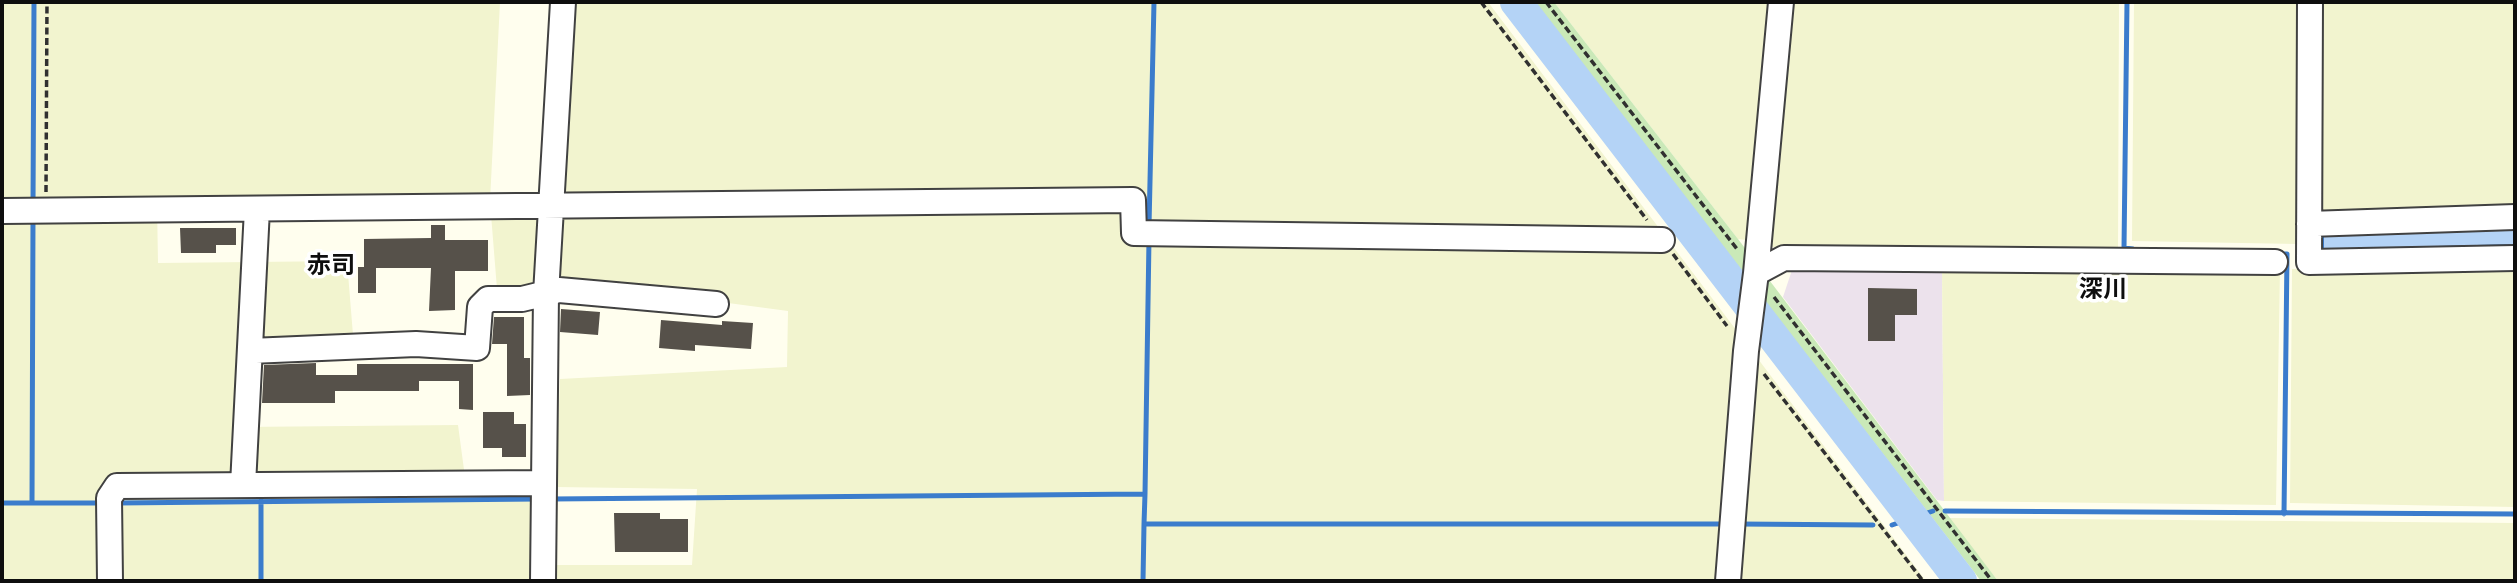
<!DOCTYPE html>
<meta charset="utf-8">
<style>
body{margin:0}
#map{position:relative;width:2517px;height:583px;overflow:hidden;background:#fffeee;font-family:Spectral,serif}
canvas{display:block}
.frame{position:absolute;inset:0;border:4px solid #0e0e0e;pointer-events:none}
</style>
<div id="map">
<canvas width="2517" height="583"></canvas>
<div class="frame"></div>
</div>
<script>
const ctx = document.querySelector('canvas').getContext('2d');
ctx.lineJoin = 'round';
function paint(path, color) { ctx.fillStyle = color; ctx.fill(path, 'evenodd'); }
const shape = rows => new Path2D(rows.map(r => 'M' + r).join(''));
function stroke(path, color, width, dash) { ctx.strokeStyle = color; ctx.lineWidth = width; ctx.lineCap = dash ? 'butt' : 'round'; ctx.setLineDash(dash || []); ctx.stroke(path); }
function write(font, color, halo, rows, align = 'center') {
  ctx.font = font + ' Spectral,"Noto Sans JP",serif'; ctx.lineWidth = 7; ctx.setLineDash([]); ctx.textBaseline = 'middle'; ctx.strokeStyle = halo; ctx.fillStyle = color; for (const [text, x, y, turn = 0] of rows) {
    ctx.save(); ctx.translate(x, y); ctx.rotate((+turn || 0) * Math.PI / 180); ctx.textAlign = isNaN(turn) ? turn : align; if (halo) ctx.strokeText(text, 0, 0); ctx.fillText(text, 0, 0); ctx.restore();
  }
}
paint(shape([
 [1793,267,1942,270,1944,501,1937,500,1783,297]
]), '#ece2ec');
paint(shape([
 [2,2,500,2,490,201,547,200,558,2,1488,2,1926,581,2,581],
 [490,202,497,289,556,280,788,311,787,367,560,379,556,487,697,489,692,565,539,565,537,492,467,492,458,425,240,427,243,343,353,335,347,261,158,263,157,204],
 [1554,2,1770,2,1746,240,1738,239],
 [1792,2,2119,2,2118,252,1766,247],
 [2134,2,2300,2,2297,244,2132,241],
 [2316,2,2515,2,2515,211,2315,217],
 [2515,265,2515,507,2290,503,2292,269],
 [2280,269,2276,505,1944,501,1942,270],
 [1948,518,2515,523,2515,581,1998,581]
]), '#f2f4cf');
paint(shape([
 [1534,2,1554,2,1738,239,1998,581,1981,581]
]), '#cae9b8');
const water = shape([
 [2515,229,2515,245,2323,250,2323,235,2515,229]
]);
paint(water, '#b4d3f6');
stroke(water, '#3b7ccc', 2);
stroke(shape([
 [2127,2,2124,248,2133,249],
 [33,205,34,2],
 [1149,226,1154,2],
 [2279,254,2287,254,2284,514],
 [1145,494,1149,239],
 [551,499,1145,494,1144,524,1725,524],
 [2,503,104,503],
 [32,503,33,218],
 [117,503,538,499],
 [1945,511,2515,514],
 [1738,524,1873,525],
 [1892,525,1933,511],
 [261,581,261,501],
 [1143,581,1144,524]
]), '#3b7ccc', 5);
stroke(shape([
 [1516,2,1961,581]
]), '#b4d3f6', 32);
paint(shape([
 [431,225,445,225,445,240,488,240,488,271,455,271,455,310,429,311,431,268,376,268,376,293,358,293,358,267,364,267,364,239,431,238],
 [180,228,236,228,236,245,216,245,216,253,181,253],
 [1868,288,1917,289,1917,315,1895,315,1895,341,1868,341],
 [561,309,600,312,598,335,560,332],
 [494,317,524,317,524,358,530,358,530,395,507,396,507,344,492,344],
 [661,320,722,325,722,321,753,323,751,349,695,345,695,351,659,348],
 [316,363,316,375,357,375,357,364,473,364,473,410,459,409,459,381,419,381,419,391,335,391,335,403,262,403,264,365],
 [483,412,514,412,514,424,526,424,526,457,502,457,502,448,483,448],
 [614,513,660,513,660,519,688,519,688,552,615,552]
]), '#56514a');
const minor = shape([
 [2310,2,2309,262,2515,258],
 [2,211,1133,200,1134,233,1662,240],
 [2309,224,2515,217],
 [1756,273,1784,258,2275,262],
 [250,351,416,344,477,348,480,307,488,299,522,299,559,290,716,304],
 [243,485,257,209],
 [110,581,109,498,117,486,544,483],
 [543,581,546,294,563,2],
 [1728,581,1746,351,1756,273,1781,2]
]);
stroke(minor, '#414141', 28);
stroke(shape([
 [1481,2,1647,220],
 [1546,2,1737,249],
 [46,192,47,2],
 [1673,254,1727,326],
 [1774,297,1992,581],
 [1764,374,1923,581]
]), '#303030', 3.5, [7, 3.5]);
stroke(minor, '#fff', 24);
write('bold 24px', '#0e0e0e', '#fff', [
 ["赤司",331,268],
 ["深川",2103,292]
]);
</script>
